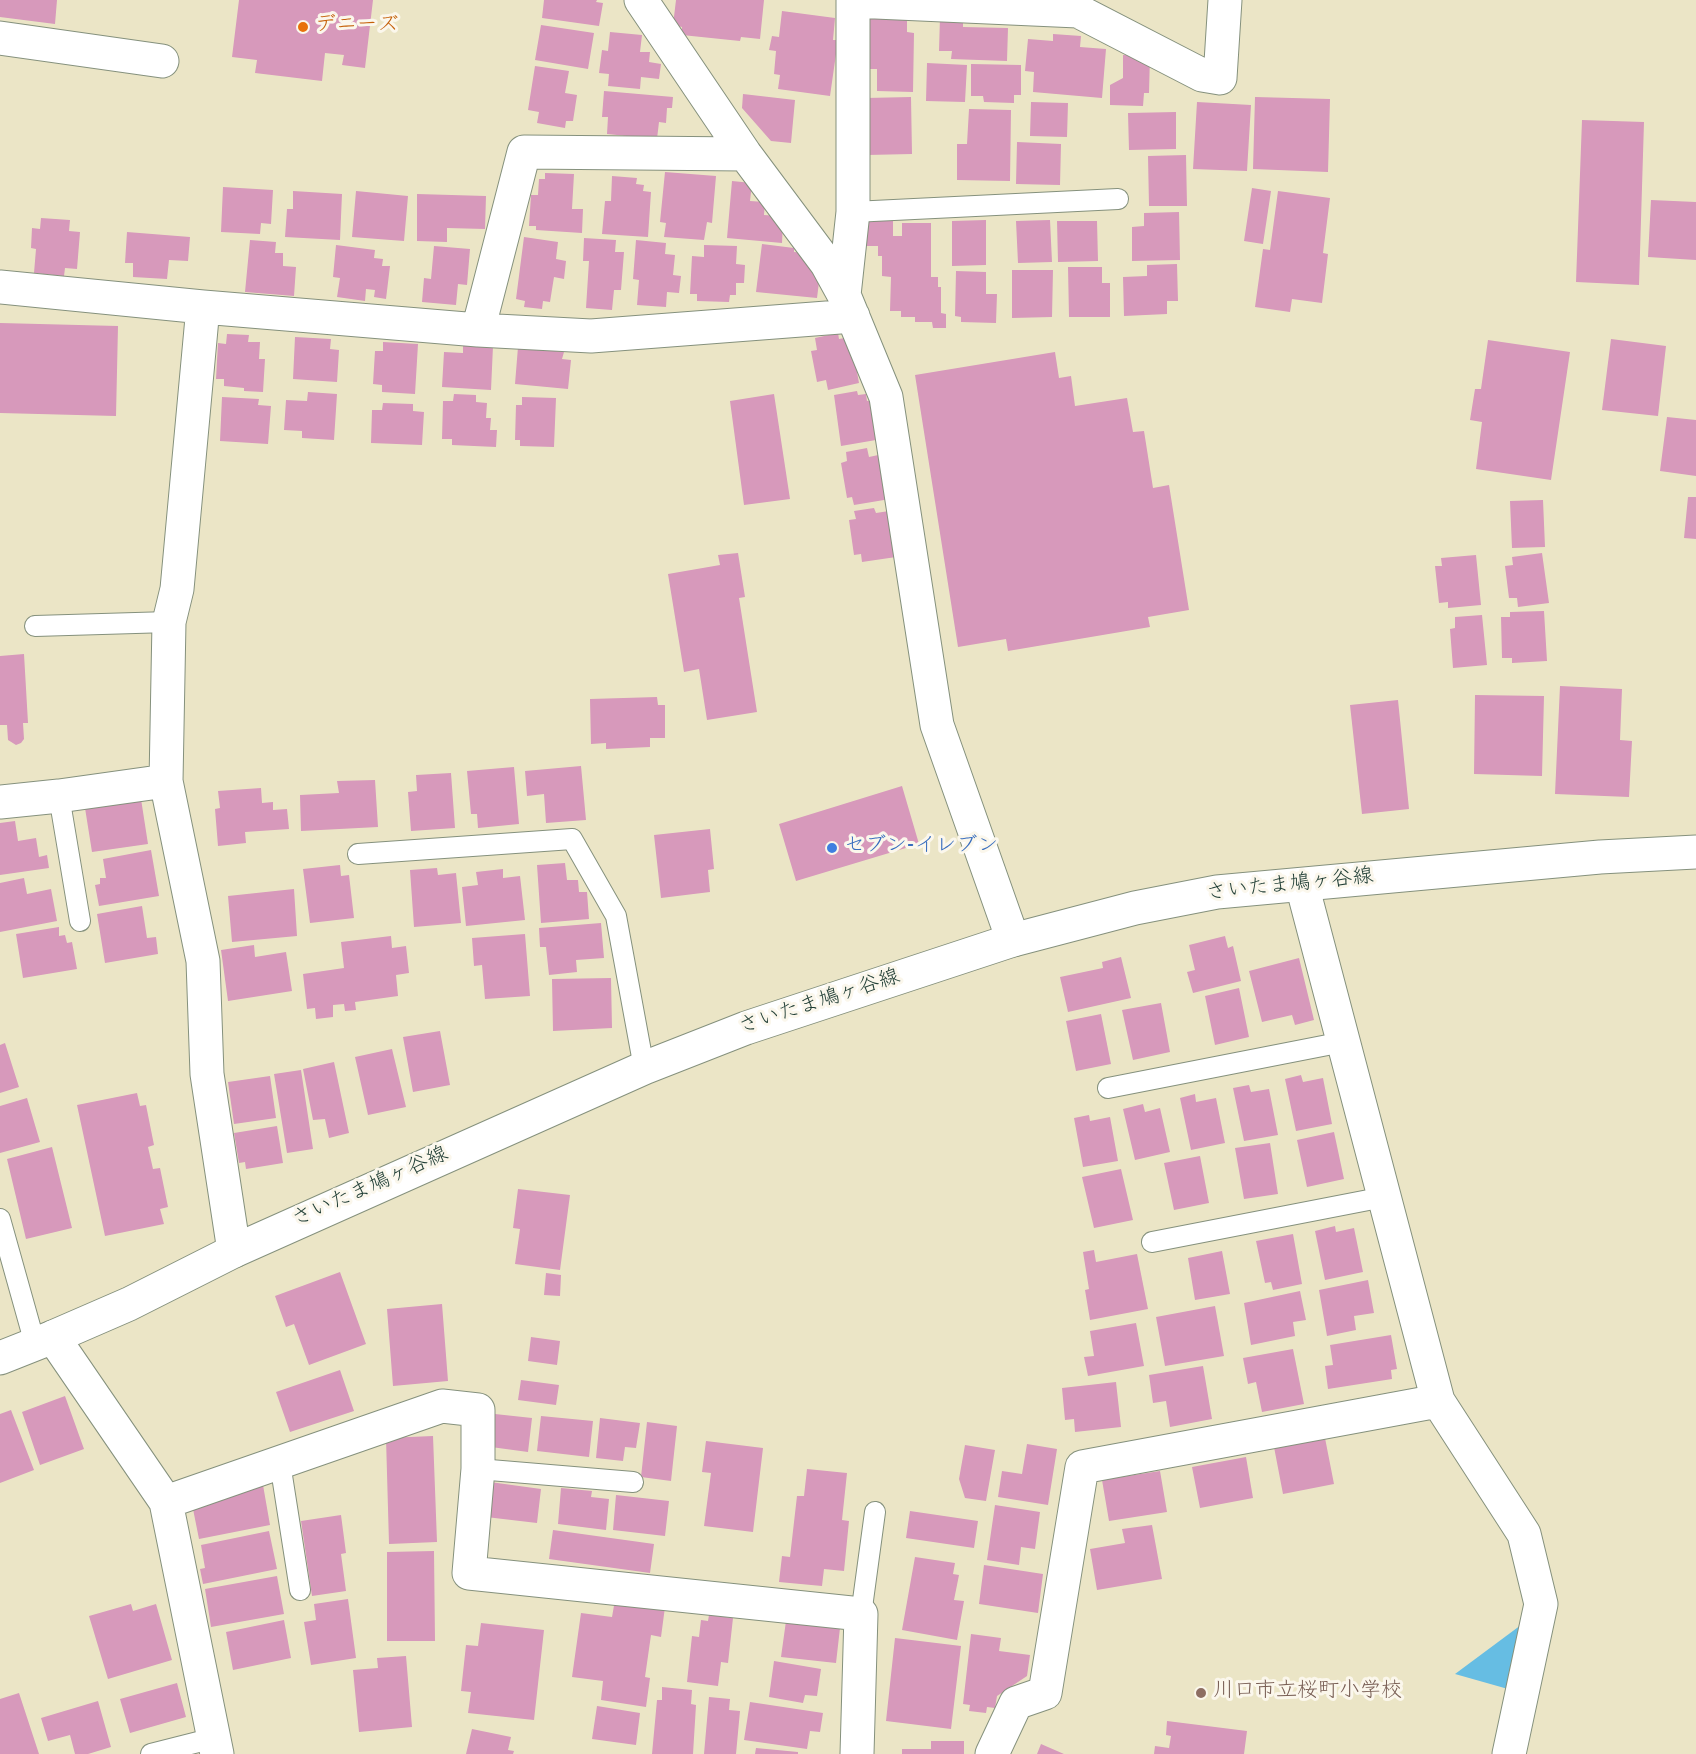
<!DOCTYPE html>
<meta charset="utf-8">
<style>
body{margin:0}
canvas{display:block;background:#ebe5c6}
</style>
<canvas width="1696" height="1754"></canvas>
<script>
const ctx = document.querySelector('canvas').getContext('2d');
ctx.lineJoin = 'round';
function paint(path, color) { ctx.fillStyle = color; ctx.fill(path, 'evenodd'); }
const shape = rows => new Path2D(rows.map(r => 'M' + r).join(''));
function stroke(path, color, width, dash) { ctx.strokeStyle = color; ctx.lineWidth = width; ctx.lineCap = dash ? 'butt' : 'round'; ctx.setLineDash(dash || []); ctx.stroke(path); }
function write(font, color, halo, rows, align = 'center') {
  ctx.font = font + ' Dekko,"Klee One",sans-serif'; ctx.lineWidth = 6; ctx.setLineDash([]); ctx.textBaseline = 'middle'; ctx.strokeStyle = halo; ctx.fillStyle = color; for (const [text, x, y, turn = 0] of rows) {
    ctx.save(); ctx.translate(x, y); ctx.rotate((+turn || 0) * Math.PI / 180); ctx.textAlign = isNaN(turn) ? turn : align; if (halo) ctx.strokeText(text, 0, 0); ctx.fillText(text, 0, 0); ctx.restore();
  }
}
paint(shape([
 [1525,1622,1508,1689,1455,1674]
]), '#66bde3');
paint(shape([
 [0,0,57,0,55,24,0,17],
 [239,0,373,0,365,68,342,65,344,55,325,53,322,81,255,73,257,60,232,57],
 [544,0,597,0,596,2,603,3,599,26,542,18],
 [676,0,764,0,760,39,741,37,740,41,682,35,682,27,673,25],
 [782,11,835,18,833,40,838,40,830,96,778,89,780,75,774,74,776,51,769,50,772,36,779,37],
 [867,13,907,14,907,32,914,33,913,92,877,91,877,69,866,69],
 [940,17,963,18,963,27,1008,28,1007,61,951,59,952,51,939,51],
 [541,25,594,33,588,69,535,60],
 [610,32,642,35,640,52,650,52,649,62,661,64,659,79,641,77,640,89,608,86,609,74,599,73,602,50,608,51],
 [1053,34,1081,36,1080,47,1106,49,1102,98,1033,92,1034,72,1025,71,1028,39,1053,41],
 [1123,55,1150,56,1149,93,1144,93,1143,106,1110,105,1110,85,1123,78],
 [927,63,967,65,965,102,926,101],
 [971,64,1021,65,1021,95,1014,95,1014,103,984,102,983,96,971,96],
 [535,66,569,71,565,93,577,95,573,121,566,121,565,128,537,123,539,112,528,110],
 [604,91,673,97,672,108,667,108,666,123,659,122,657,139,607,134,608,117,602,117],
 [743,94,795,100,791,143,771,141,742,108],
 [911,97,912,154,867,155,866,98],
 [1255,97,1330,99,1328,172,1253,169],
 [1031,102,1068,103,1067,137,1030,136],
 [1197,102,1251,105,1247,171,1193,169],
 [969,109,1011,110,1010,181,957,180,957,144,967,144],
 [1176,112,1176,149,1129,150,1128,113],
 [1582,120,1644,122,1639,285,1576,282],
 [1017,142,1061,144,1060,185,1016,184],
 [1186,155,1187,206,1149,206,1148,156],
 [665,172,716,176,712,223,707,222,704,240,664,237,666,223,660,222],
 [545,173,574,174,572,209,583,209,582,233,536,230,536,226,529,226,531,195,538,195,539,179,545,179],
 [612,176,637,178,636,184,644,185,643,191,651,192,648,237,602,234,605,201,611,201],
 [732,181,752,183,750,201,765,202,764,215,779,216,783,222,782,243,727,238],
 [223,187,273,190,271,224,261,223,260,234,221,232],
 [1252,188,1271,191,1263,244,1244,241],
 [293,191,342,194,340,240,285,237,287,209,293,209],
 [356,191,408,196,404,241,352,237],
 [1278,191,1330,198,1323,253,1328,254,1322,303,1292,299,1290,312,1255,307,1263,249,1270,250],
 [417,194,486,196,485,229,447,228,447,242,417,241],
 [1651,200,1696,202,1696,260,1648,257],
 [1179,212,1180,260,1132,261,1132,227,1144,226,1144,213],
 [41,218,70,220,69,231,80,232,77,269,65,268,64,276,34,273,36,249,31,248,32,228,40,229],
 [986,220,986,265,952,266,952,221],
 [1050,220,1052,262,1018,263,1016,221],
 [865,221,893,221,893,236,902,236,902,223,931,223,931,277,938,277,938,287,941,287,941,313,946,314,946,328,933,328,932,322,915,322,915,317,901,317,901,311,890,311,891,277,882,276,882,256,878,256,878,246,864,246],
 [1057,221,1097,221,1098,261,1058,262],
 [127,232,190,237,188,261,169,260,167,279,133,277,133,263,125,263],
 [524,237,558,242,556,259,566,261,564,279,554,277,550,302,543,301,542,309,524,307,525,301,516,299],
 [584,238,616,240,615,252,624,252,621,290,614,290,612,310,586,308,589,261,583,261],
 [250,240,276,242,275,253,283,253,283,266,296,267,294,296,245,292],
 [636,240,666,243,665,254,675,255,673,275,681,276,679,293,667,292,666,307,637,305,639,280,633,279],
 [762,244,794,248,794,252,807,253,821,266,817,298,756,292],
 [336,245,375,250,374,258,383,259,382,266,390,266,386,299,374,297,375,290,366,289,365,301,337,297,340,278,333,277],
 [704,245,737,246,736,264,745,265,744,283,736,283,736,295,730,295,729,302,697,301,697,294,690,294,692,256,704,257],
 [434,246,470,249,467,285,458,284,456,305,422,302,424,278,431,279],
 [1177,264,1178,301,1167,301,1167,314,1124,316,1123,277,1147,276,1147,265],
 [1068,267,1102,267,1102,283,1110,283,1110,317,1069,317],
 [1012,270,1053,270,1052,317,1012,318],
 [956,271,986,272,986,294,997,294,996,323,961,322,961,317,955,316],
 [0,323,118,326,116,416,0,413],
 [838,333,839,339,850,337,863,371,857,372,859,383,828,390,826,380,817,382,811,351,817,350,815,338],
 [227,334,249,335,248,342,260,342,259,359,265,359,263,392,244,391,244,388,224,386,224,379,216,379,218,343,226,344],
 [295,337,331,339,330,349,339,350,337,382,293,379],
 [1611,339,1666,346,1658,416,1602,410],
 [1488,340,1570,352,1551,480,1476,469,1482,422,1470,420,1475,389,1481,389],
 [383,342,418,344,415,394,382,392,382,385,373,384,375,351,383,351],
 [463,345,493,346,491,390,442,387,444,352,463,353],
 [518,347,564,352,562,359,571,360,568,389,515,384],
 [1055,352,1059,378,1071,376,1075,406,1127,398,1133,432,1144,431,1153,488,1169,485,1189,610,1148,617,1150,627,1008,651,1006,639,958,647,915,375],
 [857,391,858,395,866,394,867,401,874,400,878,424,873,425,876,440,841,446,834,395],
 [308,392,337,394,334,440,302,438,302,431,284,430,286,400,307,401],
 [454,394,476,395,476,402,487,403,486,418,491,418,490,430,497,430,496,447,452,445,452,439,442,439,443,401,453,401],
 [774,394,790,499,744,505,730,401],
 [222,397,259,399,258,405,271,406,268,444,220,441],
 [522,397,556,398,554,447,520,446,520,440,515,440,516,405,522,405],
 [383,403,413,404,413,411,424,412,422,445,371,443,372,410,382,410],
 [1667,417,1696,420,1696,476,1660,471],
 [867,448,869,457,883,454,890,499,854,505,852,497,847,498,841,463,847,461,846,452],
 [1688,497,1696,497,1696,539,1684,538],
 [1543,500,1545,547,1512,548,1510,501],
 [874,508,876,513,889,511,896,557,862,562,861,554,854,555,849,520,856,519,854,511],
 [738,553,745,597,739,598,757,712,707,720,699,669,684,672,668,574,720,565,718,555],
 [1542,553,1549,603,1518,607,1517,598,1509,598,1505,566,1513,565,1512,557],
 [1476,555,1481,605,1448,608,1448,602,1439,603,1435,566,1442,566,1441,558],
 [1544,611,1547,661,1512,663,1512,658,1502,658,1501,617,1510,617,1510,612],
 [1482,615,1487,665,1453,668,1450,629,1455,628,1455,617],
 [24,654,28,723,23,723,24,739,21,743,16,745,8,740,7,725,0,725,0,656],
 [1560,686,1622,689,1620,740,1632,741,1629,797,1555,794],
 [1475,695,1544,696,1542,776,1474,774],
 [657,697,658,705,665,705,665,738,650,738,650,747,606,749,606,743,591,744,590,699],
 [1398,700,1409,809,1362,814,1350,705],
 [581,766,586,820,546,823,544,794,527,796,525,771],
 [514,767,519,824,478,828,477,814,471,814,467,771],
 [451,773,455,828,411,831,408,792,417,791,416,775],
 [375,780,378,827,301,831,300,795,339,793,337,781],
 [902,786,919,844,796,881,779,824],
 [261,788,262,803,273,802,273,810,287,809,289,829,245,832,246,843,218,846,215,809,220,808,218,791],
 [141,799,148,844,92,852,85,808],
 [15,821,18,841,36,838,39,857,47,855,49,868,0,875,0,823],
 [710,829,714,869,708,870,710,892,661,898,654,835],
 [151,850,159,896,99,906,95,885,100,884,100,878,106,878,103,859],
 [565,863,567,880,578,880,579,892,587,892,589,919,541,923,537,865],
 [340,865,341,876,349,875,354,918,310,923,303,869],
 [437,868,438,875,456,873,461,923,414,927,410,870],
 [503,869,503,878,520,876,525,920,466,926,462,887,478,885,476,872],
 [24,878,27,894,51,889,57,921,0,932,0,883],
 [294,889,297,936,232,942,228,896],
 [142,906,147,938,156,937,158,954,105,963,97,914],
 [601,923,604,958,576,960,577,972,549,975,546,947,540,947,539,928],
 [59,927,59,936,65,935,67,943,72,942,77,969,23,978,16,934],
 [525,934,530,996,485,999,482,965,474,966,472,938],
 [391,936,392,948,406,946,409,973,396,975,398,996,355,1002,356,1010,345,1011,344,1004,333,1005,333,1017,316,1019,315,1008,307,1009,303,974,344,968,341,942],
 [1225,936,1228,948,1233,946,1241,981,1193,993,1187,972,1195,970,1189,945],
 [254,945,255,957,286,952,292,991,228,1001,221,950],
 [1121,957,1131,998,1068,1012,1060,977,1103,968,1102,962],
 [1299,958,1314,1020,1295,1025,1292,1015,1262,1022,1249,971],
 [611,978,612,1028,553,1031,552,979],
 [1239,988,1249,1037,1215,1045,1205,996],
 [1161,1003,1170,1052,1133,1060,1122,1010],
 [1101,1014,1111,1064,1076,1071,1066,1021],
 [440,1031,450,1085,413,1092,403,1037],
 [5,1043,19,1087,0,1093,0,1045],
 [392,1049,406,1107,368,1115,355,1057],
 [334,1062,349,1133,329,1138,325,1119,313,1120,303,1069],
 [301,1070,313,1149,287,1153,274,1074],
 [1301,1075,1303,1082,1323,1078,1332,1124,1296,1131,1285,1079],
 [270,1076,276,1118,234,1124,228,1082],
 [1249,1085,1251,1092,1269,1089,1278,1135,1244,1141,1233,1088],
 [137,1093,140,1106,146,1105,154,1145,148,1147,153,1169,160,1168,168,1207,160,1209,164,1224,105,1236,77,1105],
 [1195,1094,1196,1102,1216,1098,1225,1143,1191,1150,1180,1098],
 [27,1098,40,1142,0,1153,0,1106],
 [1143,1104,1145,1112,1160,1108,1170,1152,1135,1160,1123,1109],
 [1089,1115,1090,1121,1110,1117,1118,1161,1083,1167,1074,1118],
 [277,1126,283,1163,246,1169,245,1162,239,1163,234,1133],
 [1334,1132,1344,1179,1307,1187,1297,1140],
 [1270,1143,1278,1194,1244,1199,1235,1148],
 [52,1147,72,1228,26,1239,7,1159],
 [1200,1156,1209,1203,1174,1210,1164,1163],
 [1121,1169,1133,1220,1094,1228,1082,1177],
 [518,1189,570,1195,560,1270,515,1264,520,1229,513,1228],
 [1335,1226,1336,1232,1354,1228,1363,1272,1325,1280,1315,1231],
 [1293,1234,1302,1284,1273,1290,1271,1282,1265,1283,1256,1241],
 [1094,1250,1096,1262,1137,1254,1148,1309,1090,1320,1085,1290,1089,1289,1083,1252],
 [1222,1251,1230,1294,1195,1300,1188,1258],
 [340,1272,366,1344,309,1365,294,1324,286,1327,275,1296],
 [546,1273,561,1275,560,1296,544,1295],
 [1368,1280,1374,1313,1354,1316,1356,1330,1327,1336,1319,1290],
 [1300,1291,1306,1320,1293,1322,1295,1336,1251,1345,1244,1303],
 [442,1304,448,1381,393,1386,387,1309],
 [1215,1306,1224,1356,1165,1366,1156,1317],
 [1136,1323,1144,1366,1088,1376,1084,1357,1094,1356,1090,1331],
 [1391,1335,1397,1369,1391,1370,1392,1379,1328,1389,1325,1366,1333,1365,1330,1345],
 [531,1337,560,1341,557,1365,528,1361],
 [1293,1349,1304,1404,1262,1412,1256,1382,1248,1384,1243,1358],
 [1203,1366,1212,1419,1170,1427,1166,1401,1153,1403,1149,1375],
 [340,1370,354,1411,290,1432,276,1392],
 [521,1380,559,1385,556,1405,518,1400],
 [1116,1382,1121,1427,1075,1432,1074,1419,1065,1420,1062,1388],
 [65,1396,84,1449,40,1465,22,1412],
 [11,1410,34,1470,0,1483,0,1414],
 [495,1414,532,1418,528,1452,491,1447],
 [541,1416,593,1421,589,1457,537,1451],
 [600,1418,640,1423,636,1448,625,1447,623,1461,596,1458],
 [647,1422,677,1426,671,1481,641,1477],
 [433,1436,437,1542,389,1544,386,1438],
 [1325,1438,1334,1484,1283,1494,1274,1447],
 [706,1441,763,1448,753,1532,704,1526,711,1473,702,1472],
 [1027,1444,1057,1449,1048,1505,998,1497,1002,1471,1022,1474],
 [965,1445,995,1450,986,1501,965,1498,959,1479],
 [1246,1457,1253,1498,1200,1508,1192,1467],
 [807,1469,847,1473,842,1520,849,1521,844,1571,824,1569,822,1586,779,1582,782,1556,790,1557,797,1496,804,1496],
 [1160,1471,1167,1512,1109,1521,1102,1480],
 [490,1482,541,1489,537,1523,486,1517],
 [263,1485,270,1525,199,1539,192,1504],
 [561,1488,592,1491,591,1497,609,1499,606,1530,558,1524],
 [616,1495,669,1501,665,1536,613,1530],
 [995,1505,1040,1512,1035,1549,1021,1547,1019,1565,987,1560],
 [910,1511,978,1521,974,1548,906,1538],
 [341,1515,346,1553,341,1554,346,1591,312,1596,301,1521],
 [1152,1525,1162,1579,1097,1590,1090,1549,1125,1543,1122,1529],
 [553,1530,654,1544,650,1573,549,1559],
 [269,1531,277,1569,203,1584,200,1569,205,1568,201,1545],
 [434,1551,435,1641,387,1641,387,1552],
 [915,1557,955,1563,953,1574,959,1575,954,1600,964,1601,957,1640,902,1630],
 [984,1565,1043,1574,1038,1613,979,1604],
 [277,1576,284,1614,211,1627,205,1589],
 [348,1599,356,1658,311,1665,304,1622,316,1620,314,1604],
 [615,1600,665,1607,661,1637,651,1635,645,1677,650,1678,646,1707,601,1700,603,1681,572,1677,581,1613,612,1617],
 [131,1604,133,1611,156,1604,172,1660,108,1679,89,1616],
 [709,1615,733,1618,728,1663,721,1662,718,1686,687,1682,692,1636,699,1637,701,1620,708,1621],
 [284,1620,291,1658,233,1670,226,1632],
 [786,1621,840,1628,836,1663,781,1657],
 [481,1623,544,1630,534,1720,468,1713,471,1692,461,1691,466,1645,478,1646],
 [971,1634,1001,1638,999,1651,1030,1655,1027,1676,997,1696,995,1708,987,1707,986,1713,969,1711,970,1705,963,1704],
 [895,1638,961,1646,951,1729,886,1721],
 [406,1656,412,1727,359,1732,353,1670,378,1668,377,1658],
 [774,1661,821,1669,817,1696,805,1695,803,1703,769,1697],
 [177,1683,186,1717,130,1733,120,1699],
 [662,1687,692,1690,691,1704,696,1705,693,1754,652,1754,657,1700,662,1700],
 [19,1693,39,1754,0,1754,0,1699],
 [709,1697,730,1699,729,1710,740,1711,736,1754,704,1754],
 [98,1701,111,1747,88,1754,75,1754,70,1735,48,1741,41,1718],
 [750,1702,823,1713,820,1732,810,1731,807,1749,744,1740],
 [597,1706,640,1713,636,1745,592,1739],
 [1167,1721,1247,1731,1244,1754,1154,1754,1155,1746,1169,1748,1171,1736,1166,1735],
 [472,1729,511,1737,508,1750,514,1751,513,1754,466,1754],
 [931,1741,964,1741,964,1754,902,1754,902,1749,931,1749],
 [1041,1744,1064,1754,1037,1754],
 [756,1748,798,1752,798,1754,755,1754]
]), '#d799bb');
const service = shape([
 [853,212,1118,199],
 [35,626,169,622],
 [59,796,80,921],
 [358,854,572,839,616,916,644,1068],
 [1108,1088,1343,1042],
 [0,1219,35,1344],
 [1152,1242,1384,1197],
 [280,1463,300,1590],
 [478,1469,633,1482],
 [861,1615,875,1512],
 [151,1754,214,1738]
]);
const minor = shape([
 [641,0,745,154,827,264,844,295,886,397,937,725,1013,940],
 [0,38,162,61],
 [0,287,203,307,478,330,591,336,853,316],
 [844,295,853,212,853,1,1078,11,1202,75,1220,78,1225,0],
 [478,330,524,152,745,154],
 [166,781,169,622,177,589,203,307],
 [0,802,59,796,166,781,203,961,207,1074,234,1251],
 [53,1337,166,1502,217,1754],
 [1438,1401,1524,1534,1541,1604,1509,1754],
 [166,1502,442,1406,478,1410,478,1469,469,1573,861,1614,857,1754],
 [992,1754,1016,1703,1045,1693,1082,1467,1438,1401,1302,885]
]);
const secondary = shape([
 [0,1358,53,1337,129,1304,234,1251,644,1068,746,1028,1013,940,1135,908,1217,892,1600,857,1696,852]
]);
stroke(service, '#85917d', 22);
stroke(minor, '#85917d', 35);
stroke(secondary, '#85917d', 35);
stroke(service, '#fff', 20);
stroke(minor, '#fff', 33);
stroke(secondary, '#fff', 33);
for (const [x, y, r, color] of [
 [303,27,6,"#e8710a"],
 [832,848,6,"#3f7fe0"],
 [1201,1693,6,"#8d6e63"]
]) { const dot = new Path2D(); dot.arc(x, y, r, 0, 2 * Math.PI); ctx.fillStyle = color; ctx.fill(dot); stroke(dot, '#fbf7ec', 2); }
write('21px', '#c56008', '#fbf7ec', [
 ["デニーズ",315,27]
], 'left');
write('21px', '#366cbe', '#fbf7ec', [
 ["セブン-イレブン",844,848]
], 'left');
write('21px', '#1f3d34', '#fbf7ec', [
 ["さいたま鳩ヶ谷線",1290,887,-6],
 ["さいたま鳩ヶ谷線",820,1004,-18],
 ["さいたま鳩ヶ谷線",371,1189,-24]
]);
write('21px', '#785e54', '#fbf7ec', [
 ["川口市立桜町小学校",1213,1693]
], 'left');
</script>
